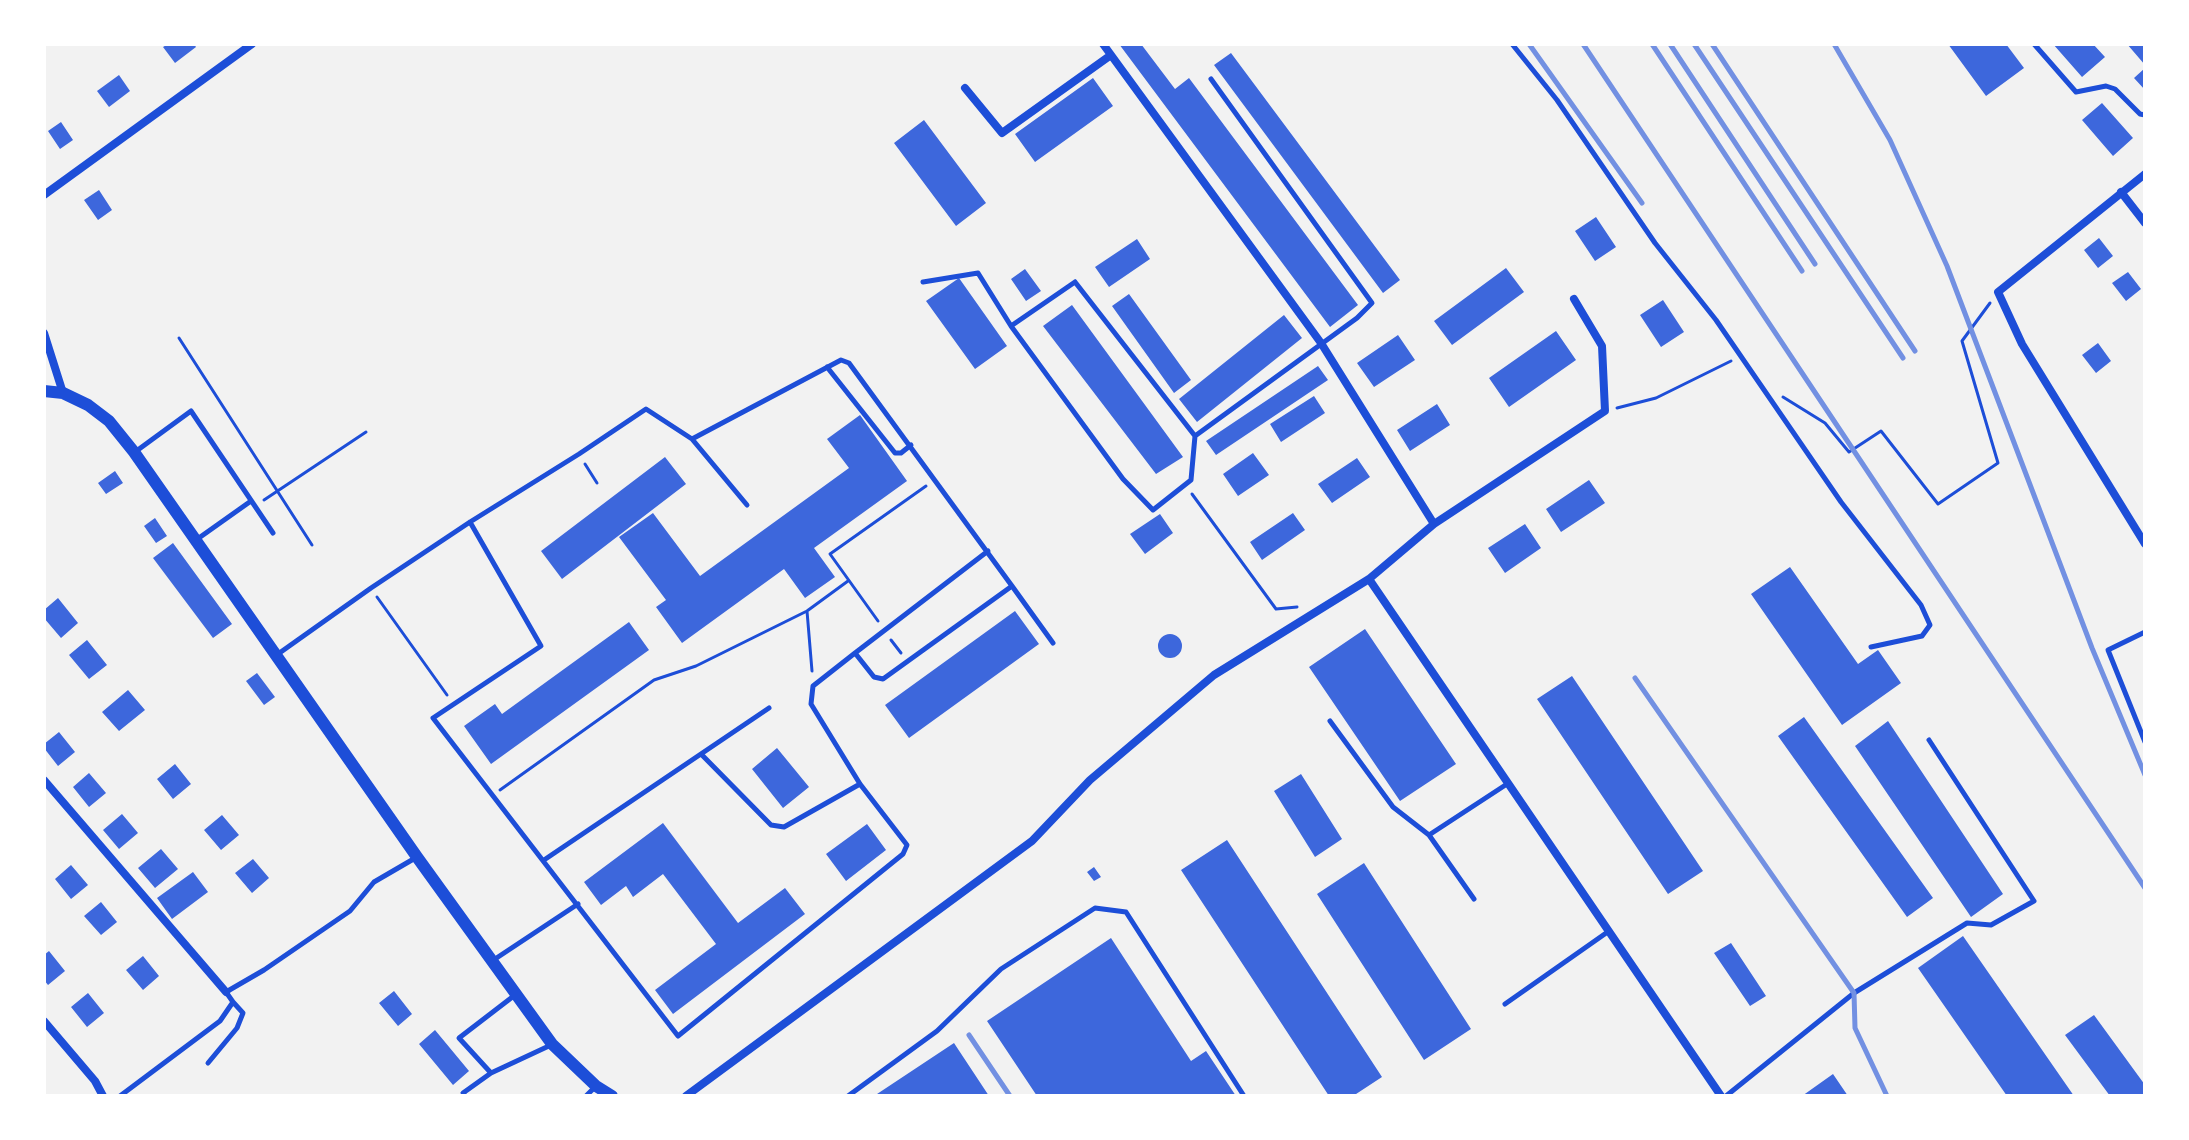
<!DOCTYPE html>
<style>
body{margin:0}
#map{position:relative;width:2189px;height:1140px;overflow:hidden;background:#f2f2f2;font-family:"Work Sans",sans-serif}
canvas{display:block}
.frame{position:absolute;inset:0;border:46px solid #fff;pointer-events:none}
</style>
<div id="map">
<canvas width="2189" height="1140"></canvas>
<div class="frame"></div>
</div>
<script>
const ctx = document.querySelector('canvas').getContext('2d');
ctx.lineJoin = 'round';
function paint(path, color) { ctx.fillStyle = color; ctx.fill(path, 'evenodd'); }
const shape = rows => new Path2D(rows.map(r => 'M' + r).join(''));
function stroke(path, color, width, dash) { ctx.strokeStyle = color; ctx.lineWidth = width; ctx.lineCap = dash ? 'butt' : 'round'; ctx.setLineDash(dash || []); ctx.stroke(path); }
paint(shape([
 [168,44,194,44,196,47,175,63,163,47],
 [1119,44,1141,44,1175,89,1189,78,1358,305,1330,327],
 [1948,44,2006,44,2024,68,1986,96],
 [2053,44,2093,44,2105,57,2082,77],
 [2127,44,2145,44,2145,65],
 [1231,53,1400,280,1383,293,1214,65],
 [2145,68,2145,90,2134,78],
 [119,75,130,91,109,107,97,91],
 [1093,78,1113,106,1035,162,1015,134],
 [2102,103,2133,138,2113,156,2082,120],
 [924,120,986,203,956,226,894,143],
 [61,122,73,140,60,149,48,131],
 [99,190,112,210,98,220,84,200],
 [1596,217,1616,247,1595,261,1575,231],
 [2099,238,2113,256,2098,268,2084,250],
 [1137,239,1150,259,1109,287,1095,267],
 [1506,268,1524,292,1452,345,1434,321],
 [1025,269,1041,291,1026,301,1011,279],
 [2128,272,2141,289,2126,301,2112,283],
 [959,278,1007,346,975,369,926,301],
 [1129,294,1191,380,1174,393,1112,306],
 [1663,300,1684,332,1661,347,1640,315],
 [1072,305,1183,457,1156,474,1043,326],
 [1284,315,1302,338,1197,422,1179,399],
 [1556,331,1576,360,1509,407,1489,378],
 [1398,335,1415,360,1374,387,1357,363],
 [2098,343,2111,361,2096,373,2082,355],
 [1318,366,1328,380,1216,455,1206,441],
 [1314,396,1325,413,1281,442,1270,424],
 [1437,404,1450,425,1410,451,1397,430],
 [860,415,907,481,814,548,835,577,805,598,784,569,682,643,656,607,666,600,619,537,653,513,700,576,849,468,827,439],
 [1253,453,1269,475,1238,496,1223,474],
 [665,457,686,484,562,579,541,551],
 [1357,458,1370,477,1332,503,1318,484],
 [115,471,123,483,106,494,98,483],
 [1589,480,1605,503,1561,532,1546,509],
 [1293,513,1305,530,1262,560,1250,542],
 [1160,514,1173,533,1145,554,1130,534],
 [155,518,167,536,156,543,144,526],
 [1525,524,1541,548,1505,573,1488,548],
 [173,543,232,624,213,638,153,558],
 [1790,567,1858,664,1878,650,1901,683,1842,725,1751,594],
 [58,598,78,623,61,638,44,618,44,610],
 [1015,611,1039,644,909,738,885,705],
 [629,622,649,650,491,764,464,726,495,704,502,714],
 [1365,629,1456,764,1400,801,1309,667],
 '1158 646a12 12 0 1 1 24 0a12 12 0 1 1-24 0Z',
 [87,640,107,665,89,679,69,655],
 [257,673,275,697,264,705,246,681],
 [1572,676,1703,871,1668,894,1537,699],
 [128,690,145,710,119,731,102,712],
 [1804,717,1933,898,1907,917,1778,736],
 [1888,721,2003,894,1971,917,1855,746],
 [59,732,75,752,58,766,44,748,44,744],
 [777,748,809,787,783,808,752,769],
 [175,764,191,784,173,799,157,779],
 [89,773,106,793,89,807,73,787],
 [1301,774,1342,839,1315,857,1274,791],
 [122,814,138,833,119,849,103,830],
 [222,815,239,835,221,850,204,830],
 [663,823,738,923,785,888,805,914,673,1014,655,990,716,944,663,874,633,897,626,886,601,905,584,882],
 [867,824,886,850,846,881,826,854],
 [1227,840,1382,1077,1353,1096,1329,1096,1181,870],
 [161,849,178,869,155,888,138,868],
 [253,859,269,878,252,893,235,873],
 [1364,863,1471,1029,1424,1060,1317,894],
 [71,865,88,885,71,899,55,879],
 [1094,867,1101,877,1094,881,1087,872],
 [193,872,208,892,172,919,157,898],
 [101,902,117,922,101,935,84,916],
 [1963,936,2074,1096,2007,1096,1918,968],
 [1111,938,1191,1061,1206,1051,1236,1096,1037,1096,987,1021],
 [1731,943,1766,996,1750,1006,1714,953],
 [49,951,65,971,48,985,44,980,44,955],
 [143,956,159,976,143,990,126,970],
 [394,991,412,1014,398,1026,379,1003],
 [88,993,104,1013,87,1027,71,1007],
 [2094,1015,2145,1085,2145,1096,2110,1096,2065,1035],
 [435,1030,469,1071,453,1085,419,1044],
 [954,1043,989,1096,874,1096],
 [1833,1074,1848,1096,1802,1096]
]), '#3d67dc');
stroke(shape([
 [179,338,312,545],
 [1783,397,1825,423,1849,452,1881,431,1938,504,1998,463,1962,341,1990,303],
 [1617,408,1656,398,1731,361],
 [585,464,597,483],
 [1192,494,1276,609,1297,607],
 [264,500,366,432],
 [377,597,447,695],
 [807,611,812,671],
 [878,621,830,554,926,486],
 [891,640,901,653],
 [500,790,654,680,696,666,807,611,848,581]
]), '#1d4ed8', 3);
stroke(shape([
 [1512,44,1557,100,1655,243,1716,320,1841,502,1921,605,1930,625,1922,636,1871,647],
 [2034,44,2076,92,2106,86,2115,89,2140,114,2145,115],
 [923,282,978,273,1011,326],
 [1075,282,1195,436,1191,480,1153,510,1123,479,1011,326,1075,282],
 [827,367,895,453,901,453,911,445],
 [1195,436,1357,318,1372,303,1211,79],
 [692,439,747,505],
 [135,452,191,411,273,533],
 [196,540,251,501],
 [1012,586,1053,643],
 [2145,632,2108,650,2145,742],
 [855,653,988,551],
 [278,654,371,588,470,522,579,454,646,409,692,439,841,360,849,363,1012,586,883,679,874,677,855,653,813,686,811,704,860,784,907,845,903,854,678,1036,433,718,541,646,470,522],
 [1330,721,1393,807,1429,835,1474,899],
 [702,755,771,825,784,827,860,784],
 [1429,835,1507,784],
 [544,860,769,708],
 [492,961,578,904],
 [1505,1004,1609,931],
 [208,1063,237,1028,243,1013,233,1002],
 [491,1073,459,1038,515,995],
 [120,1096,220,1021,233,1002,226,992,264,970,350,911,374,882,417,857],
 [465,1096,463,1093,491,1073,551,1045],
 [586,1096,596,1086],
 [848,1096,937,1031,1001,969,1095,908,1126,912,1244,1096],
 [1726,1096,1854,993,1967,923,1991,925,2034,901,1929,740]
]), '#1d4ed8', 5);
stroke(shape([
 [965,88,1002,133,1111,55],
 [2145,174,1998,292,2022,344,2145,544],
 [2121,192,2145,223],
 [44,195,252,44],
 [44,333,63,393],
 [1434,524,1605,411,1602,346,1574,299],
 [1369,579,1721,1096],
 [44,780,226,992],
 [44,1021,95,1081,103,1096],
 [686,1096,1032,841,1090,780,1214,675,1369,579,1434,524,1321,343,1103,44]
]), '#1d4ed8', 8);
stroke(shape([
 [44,391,63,393,88,405,109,421,134,452,417,857,552,1044,596,1086,612,1096]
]), '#1d4ed8', 12);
stroke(shape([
 [1529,44,1642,203],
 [1583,44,2145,888],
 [1652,44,1802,271],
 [1670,44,1815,264],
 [1694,44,1903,358],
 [1712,44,1915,351],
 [1834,44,1890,140,1947,266,2092,648,2145,775],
 [1635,678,1854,993,1855,1028,1887,1096],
 [969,1035,1010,1096]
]), '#7290e2', 5);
</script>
